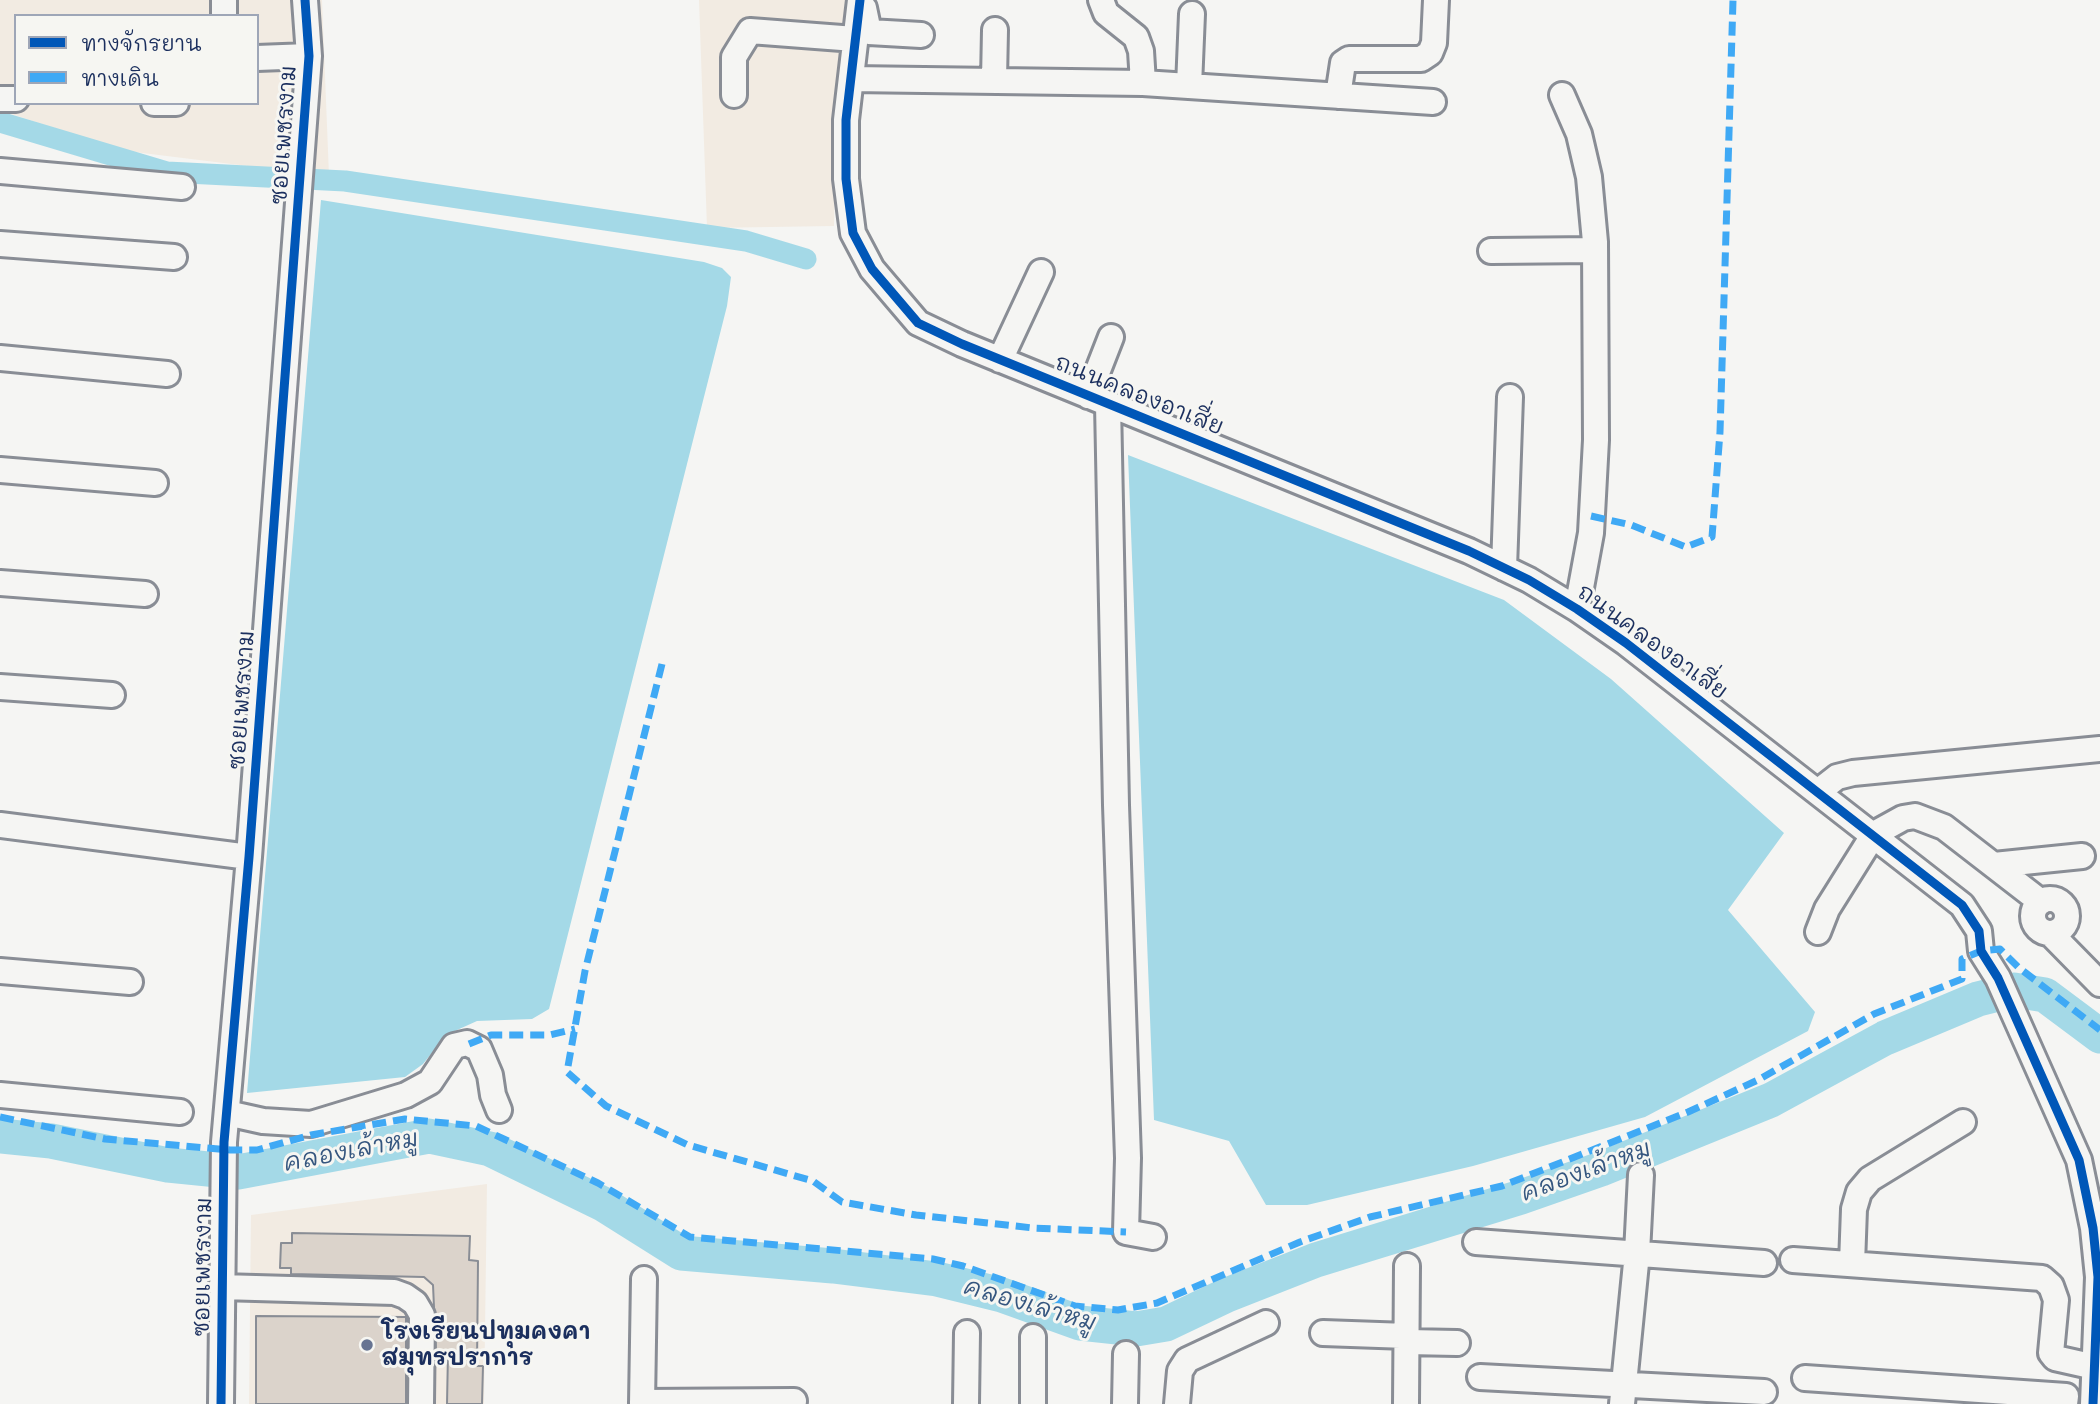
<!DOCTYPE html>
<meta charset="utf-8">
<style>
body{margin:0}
#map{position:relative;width:2100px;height:1404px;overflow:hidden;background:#f5f5f3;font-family:Mali,"Playpen Sans Thai",sans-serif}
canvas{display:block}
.legend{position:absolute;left:14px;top:14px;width:245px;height:91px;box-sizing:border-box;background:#f6f6f2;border:2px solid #9ea6b7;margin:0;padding:9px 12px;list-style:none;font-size:21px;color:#1b2f5e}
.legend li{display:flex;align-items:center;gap:14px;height:35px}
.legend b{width:35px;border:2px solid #9ea6b7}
</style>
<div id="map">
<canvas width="2100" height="1404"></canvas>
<ul class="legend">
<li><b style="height:9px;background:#0057b8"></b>ทางจักรยาน</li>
<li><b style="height:9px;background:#3fa9f5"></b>ทางเดิน</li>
</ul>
</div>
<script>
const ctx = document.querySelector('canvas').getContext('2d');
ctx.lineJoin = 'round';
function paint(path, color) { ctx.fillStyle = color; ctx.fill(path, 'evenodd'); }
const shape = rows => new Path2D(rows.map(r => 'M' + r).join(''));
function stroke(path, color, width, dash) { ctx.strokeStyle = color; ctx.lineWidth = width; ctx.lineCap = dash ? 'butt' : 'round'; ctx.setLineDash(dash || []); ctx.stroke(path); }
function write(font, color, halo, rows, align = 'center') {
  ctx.font = font + ' Mali,"Playpen Sans Thai",sans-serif'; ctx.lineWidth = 6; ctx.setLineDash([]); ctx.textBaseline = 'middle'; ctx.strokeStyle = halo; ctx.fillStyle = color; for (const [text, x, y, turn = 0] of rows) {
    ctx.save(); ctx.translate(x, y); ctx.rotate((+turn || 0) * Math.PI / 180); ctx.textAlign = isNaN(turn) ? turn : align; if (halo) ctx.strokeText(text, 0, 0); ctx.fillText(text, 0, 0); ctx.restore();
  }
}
paint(shape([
 [0,0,322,0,329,176,118,150,0,110],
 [16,16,257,16,257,103,16,103],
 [699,0,848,0,836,113,834,226,707,228],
 [487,1184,484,1404,249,1404,251,1215]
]), '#f2ebe2');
paint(shape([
 [321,200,704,262,722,268,731,277,727,306,549,1009,532,1019,477,1021,446,1035,423,1064,405,1077,247,1093],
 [1128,455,1504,600,1611,679,1784,833,1728,910,1815,1012,1808,1031,1645,1117,1473,1166,1307,1205,1266,1205,1229,1141,1154,1120]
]), '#a4d9e7');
stroke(shape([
 [0,122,167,172,345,181,746,241,806,259]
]), '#a4d9e7', 21);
stroke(shape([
 [0,1136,51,1141,168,1165,238,1172,429,1136,490,1149,603,1204,681,1253,833,1266,937,1279,1002,1295,1080,1323,1136,1329,1166,1324,1227,1295,1316,1260,1521,1197,1601,1169,1771,1100,1885,1038,1978,999,2014,990,2045,995,2100,1036]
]), '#a4d9e7', 35);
const building = shape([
 [292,1233,470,1236,469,1260,478,1261,477,1366,483,1366,482,1404,447,1404,448,1352,436,1352,433,1285,424,1277,291,1274,291,1268,280,1268,281,1243,292,1243,292,1233],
 [256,1316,406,1317,406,1404,256,1404,256,1316]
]);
paint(building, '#dbd3cb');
stroke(building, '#898d95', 2);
const minor = shape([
 [224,0,224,16],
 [860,0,846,120,846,179,853,233,872,269,918,323,962,344,1469,551,1529,580,1577,609,1626,643,1962,905,1979,931,1981,951,1998,978,2079,1160,2093,1228,2098,1277,2093,1404],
 [1101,0,1106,13,1136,37,1141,51,1143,83],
 [860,8,864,8,869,32,921,35],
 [257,58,309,56],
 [851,79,1143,83,1433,102],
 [994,80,995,30],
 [1189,86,1192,14],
 [734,95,734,57,750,31,855,39],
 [1562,95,1579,134,1589,177,1595,242,1596,440,1591,533,1577,609],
 [1338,96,1343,63,1349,59,1421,59,1430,53,1434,43,1436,0],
 [0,99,16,99],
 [154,103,176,103],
 [0,171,182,187],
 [0,244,174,257],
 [1491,251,1595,250],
 [0,358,167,374],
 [1000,360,1041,272],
 [1088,396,1111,337],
 [1108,404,1116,805,1128,1158,1126,1232,1153,1237],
 [0,470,155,483],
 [1504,568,1510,397],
 [0,583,145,594],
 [0,687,112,695],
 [1819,791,1837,777,1853,773,2100,749],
 [0,825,249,857],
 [1994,865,2082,856],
 '2033 916a17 17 0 1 1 34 0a17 17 0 1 1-34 0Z',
 [1818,932,1827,909,1874,834,1903,818,1915,816,1944,827,2041,902],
 [2051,934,2100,984],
 [0,971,130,982],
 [0,1095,180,1112],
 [227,1113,263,1121,311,1124,406,1095,430,1082,454,1046,467,1043,479,1049,490,1075,493,1095,499,1110],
 [1476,1242,1764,1263],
 [1793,1260,2042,1278,2051,1286,2056,1300,2051,1353,2055,1358,2095,1367],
 [1852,1264,1854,1209,1859,1192,1870,1179,1963,1122],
 [221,1287,394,1292,405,1296,415,1303,422,1315,421,1404],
 [1323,1333,1407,1336],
 [1033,1337,1033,1404],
 [1407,1342,1457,1343],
 [1480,1377,1764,1392],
 [1805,1378,2066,1396,2065,1404],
 [642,1402,794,1401],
 [221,1404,224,1142,249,857,309,56,305,0],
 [642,1404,644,1279],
 [966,1404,967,1333],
 [1125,1404,1126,1354],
 [1177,1404,1180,1371,1187,1360,1266,1323],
 [1406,1404,1407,1266],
 [1622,1404,1637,1253,1641,1175]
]);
stroke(minor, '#898d95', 30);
stroke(minor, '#f5f5f3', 24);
stroke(shape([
 [1591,516,1631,525,1686,547,1712,537,1720,432,1733,0],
 [662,664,585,971,567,1072,606,1106,688,1145,813,1181,842,1202,916,1215,1033,1228,1126,1232],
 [469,1044,491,1035,550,1035,575,1029],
 [0,1117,105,1139,230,1150,257,1150,311,1135,405,1119,476,1126,598,1183,690,1237,933,1259,963,1266,1075,1306,1118,1310,1157,1303,1300,1242,1370,1217,1502,1186,1688,1112,1758,1080,1874,1014,1962,979,1962,959,1981,951,2000,949,2018,967,2100,1030]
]), '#3fa9f5', 7, [14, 7]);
stroke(shape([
 [860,0,846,120,846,179,853,233,872,269,918,323,962,344,1469,551,1529,580,1577,609,1626,643,1962,905,1979,931,1981,951,1998,978,2079,1160,2093,1228,2098,1277,2093,1404],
 [221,1404,224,1142,249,857,309,56,305,0]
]), '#0057b8', 9);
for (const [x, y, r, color] of [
 [367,1345,7,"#677492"]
]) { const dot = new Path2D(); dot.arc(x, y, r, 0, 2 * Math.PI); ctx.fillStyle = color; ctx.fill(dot); stroke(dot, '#f6f6f2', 2.5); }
write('23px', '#1b2f5e', '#f6f6f2', [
 ["ซอยเพชรงาม",284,135,-86],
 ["ถนนคลองอาเสี่ย",1139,395,22],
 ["ถนนคลองอาเสี่ย",1652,642,36],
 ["ซอยเพชรงาม",242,700,-86],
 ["ซอยเพชรงาม",203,1267,-89]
]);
write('bold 23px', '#1b2f5e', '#f6f6f2', [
 ["โรงเรียนปทุมคงคา",381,1332],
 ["สมุทรปราการ",381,1358]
], 'left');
write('italic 24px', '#35567f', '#f6f6f2', [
 ["คลองเล้าหมู",351,1151,-11],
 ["คลองเล้าหมู",1586,1171,-20],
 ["คลองเล้าหมู",1030,1305,16]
]);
</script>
